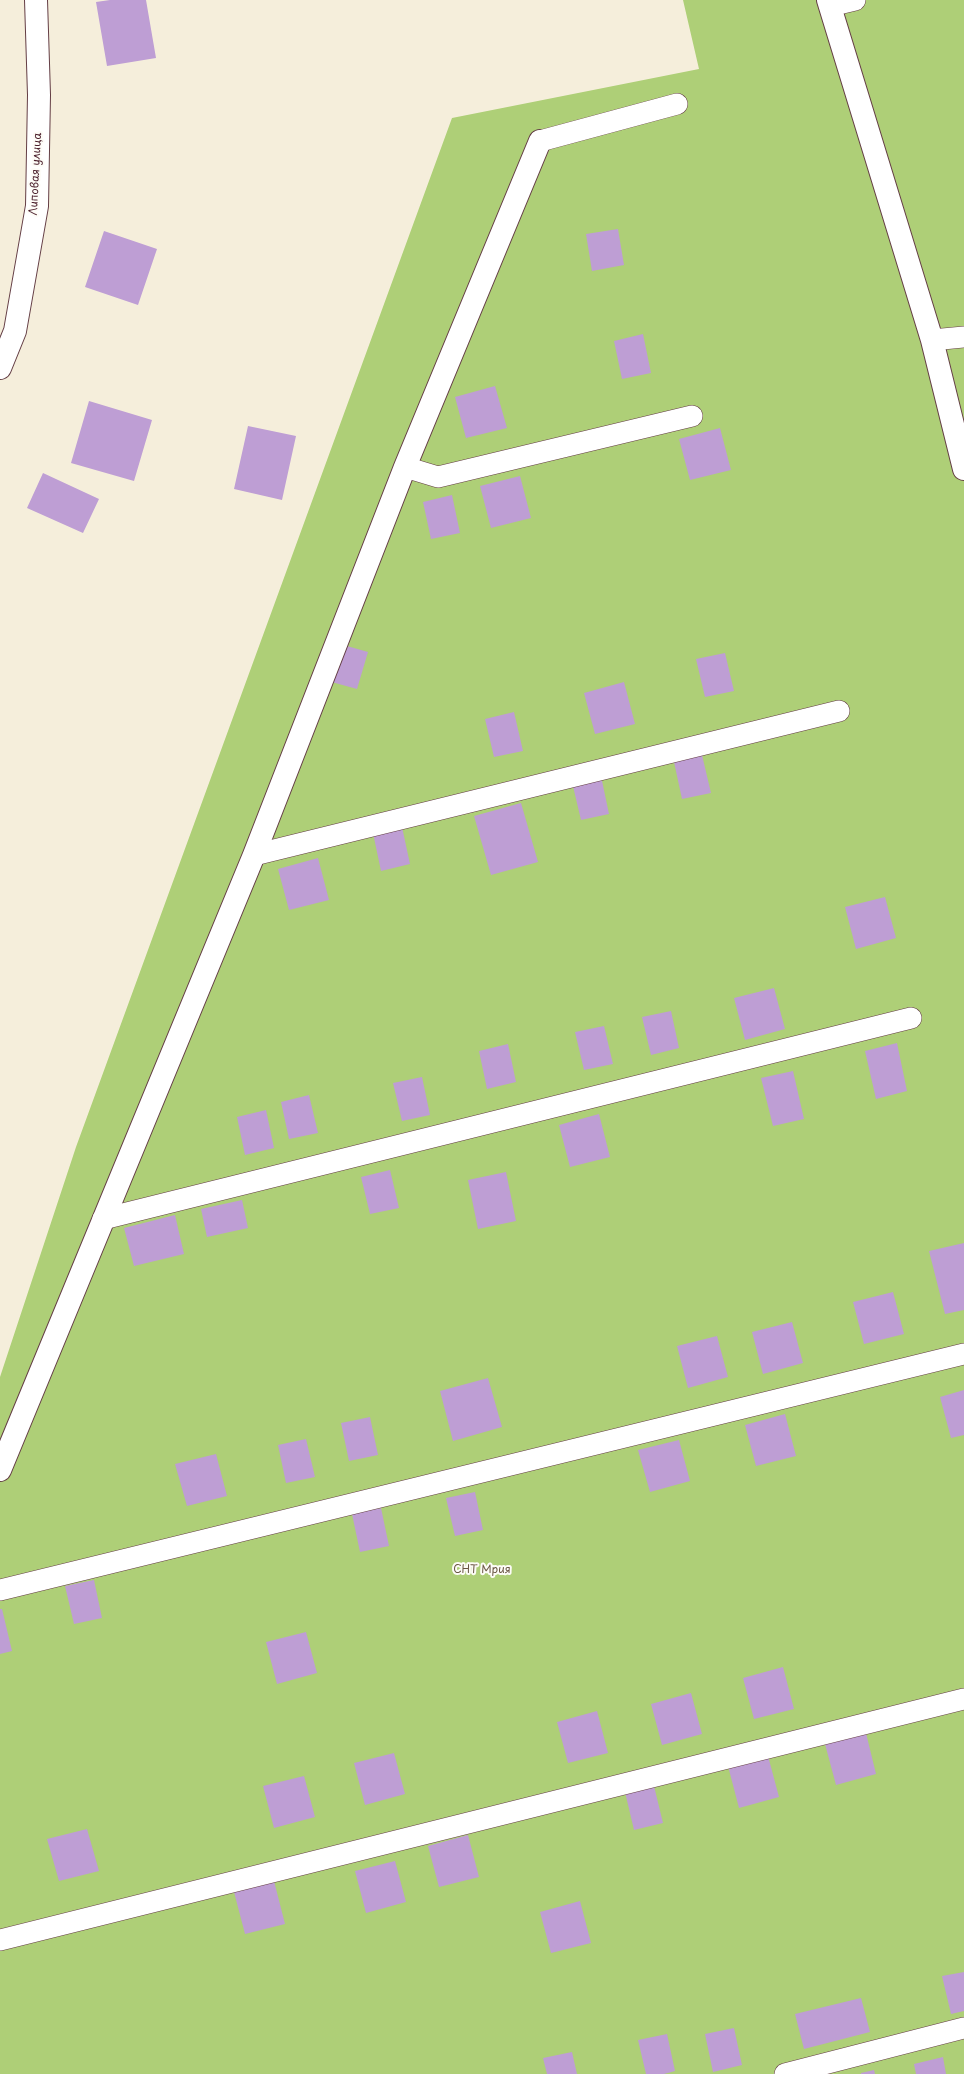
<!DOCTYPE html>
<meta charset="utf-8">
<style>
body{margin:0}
canvas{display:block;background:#f5eedb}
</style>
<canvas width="964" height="2074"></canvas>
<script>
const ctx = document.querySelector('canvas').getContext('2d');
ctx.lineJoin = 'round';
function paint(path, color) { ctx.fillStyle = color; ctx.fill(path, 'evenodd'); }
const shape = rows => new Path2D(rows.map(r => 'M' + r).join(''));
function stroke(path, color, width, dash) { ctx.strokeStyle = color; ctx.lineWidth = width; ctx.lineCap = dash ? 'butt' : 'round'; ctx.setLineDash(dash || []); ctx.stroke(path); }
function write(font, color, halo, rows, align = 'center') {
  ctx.font = font + ' "Playpen Sans",sans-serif'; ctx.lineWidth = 4; ctx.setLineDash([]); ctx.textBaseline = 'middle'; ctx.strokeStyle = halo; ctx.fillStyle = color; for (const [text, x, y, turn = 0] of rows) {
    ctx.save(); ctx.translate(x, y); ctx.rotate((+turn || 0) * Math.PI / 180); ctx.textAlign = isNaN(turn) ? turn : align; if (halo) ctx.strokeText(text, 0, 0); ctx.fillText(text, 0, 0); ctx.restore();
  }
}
paint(shape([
 [683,0,964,0,964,2074,0,2074,0,1377,76,1147,452,118,699,69]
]), '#aecf77');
paint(shape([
 [110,0,146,0,156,58,107,66,96,2],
 [618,229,624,265,592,271,586,234],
 [104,231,157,249,138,305,85,287],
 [643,334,651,373,622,379,614,341],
 [495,386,507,428,466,438,455,397],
 [89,401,152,420,134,481,71,463],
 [248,426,296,436,282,500,234,489],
 [720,428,731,470,690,480,679,439],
 [43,473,99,499,83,533,27,508],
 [520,476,531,518,491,528,480,486],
 [452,495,460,533,431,539,423,502],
 [340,644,368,652,357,689,328,681],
 [725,653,734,691,705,697,696,659],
 [624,682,635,724,595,734,584,693],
 [514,712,523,751,494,757,485,719],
 [702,755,711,793,682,799,674,762],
 [601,776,609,814,581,820,572,782],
 [521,803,538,862,491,875,474,816],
 [402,827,410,864,381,871,373,833],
 [318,858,329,900,289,910,278,869],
 [885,897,896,938,856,949,845,907],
 [774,988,785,1029,745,1040,734,998],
 [671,1011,679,1048,651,1055,642,1017],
 [604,1026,613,1064,584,1070,575,1032],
 [897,1043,907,1091,876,1099,865,1051],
 [508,1044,516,1082,487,1089,479,1051],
 [793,1071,804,1119,773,1126,761,1078],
 [422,1077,430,1115,402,1121,393,1083],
 [309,1095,318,1133,289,1139,281,1102],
 [266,1110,274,1148,245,1155,237,1117],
 [599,1114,610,1157,570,1167,559,1125],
 [390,1170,399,1208,370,1214,361,1177],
 [506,1172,516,1221,478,1229,468,1180],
 [242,1200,248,1228,207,1237,201,1209],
 [175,1215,184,1254,134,1266,124,1228],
 [964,1243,964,1310,945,1314,929,1251],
 [893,1292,904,1334,864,1344,853,1302],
 [792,1322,803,1363,763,1374,752,1332],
 [717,1336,728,1377,688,1388,677,1346],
 [488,1378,502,1427,453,1441,440,1391],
 [964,1390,964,1435,951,1438,940,1397],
 [785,1414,796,1456,756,1466,745,1425],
 [370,1417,378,1455,349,1461,341,1423],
 [306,1439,315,1477,286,1483,278,1445],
 [679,1440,690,1481,650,1492,638,1450],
 [216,1454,227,1496,187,1506,175,1464],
 [475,1492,483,1530,455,1536,446,1498],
 [381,1508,389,1546,360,1552,352,1514],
 [94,1580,102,1618,74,1624,65,1586],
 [0,1609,2,1609,12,1651,0,1654],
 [306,1632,317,1673,277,1684,266,1642],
 [783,1667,794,1709,754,1719,743,1678],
 [691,1693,702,1734,662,1745,651,1704],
 [597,1711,608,1753,568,1763,557,1722],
 [866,1733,876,1774,836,1785,825,1744],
 [394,1753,405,1794,365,1805,354,1763],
 [768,1756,779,1797,739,1808,728,1766],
 [304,1776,315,1817,274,1828,263,1786],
 [654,1786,663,1823,634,1830,625,1792],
 [87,1829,99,1871,59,1881,47,1839],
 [468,1835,479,1877,439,1887,428,1846],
 [395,1861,406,1902,366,1913,355,1871],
 [274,1881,285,1924,245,1934,234,1892],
 [580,1901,591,1943,551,1953,540,1912],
 [964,1972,964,2011,951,2014,942,1976],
 [861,1998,870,2032,804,2049,795,2014],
 [734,2028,742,2065,713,2072,705,2034],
 [667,2034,675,2071,664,2074,646,2074,638,2040],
 [572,2052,577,2074,547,2074,543,2058],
 [943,2057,946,2074,916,2074,914,2064],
 [874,2070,875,2074,861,2074,861,2073]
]), '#be9ed4');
const service = shape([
 [830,6,855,0],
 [540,141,677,104],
 [932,340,964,337],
 [405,467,438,477,692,416],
 [254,855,839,711],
 [103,1219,911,1018],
 [0,1590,964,1354],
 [0,1940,964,1699],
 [785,2074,964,2028]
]);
const minor = shape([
 [828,0,932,340,964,469],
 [0,368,15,331,37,206,39,95,36,0],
 [0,1470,254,855,405,467,540,141]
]);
stroke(service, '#643e45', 22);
stroke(minor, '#643e45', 24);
stroke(service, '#fff', 21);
stroke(minor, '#fff', 22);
write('11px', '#4a1f2b', '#fdfcf7', [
 ["Липовая улица",36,174,-87]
]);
write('11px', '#685442', '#fdfcf7', [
 ["СНТ Мрия",482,1570]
]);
</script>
